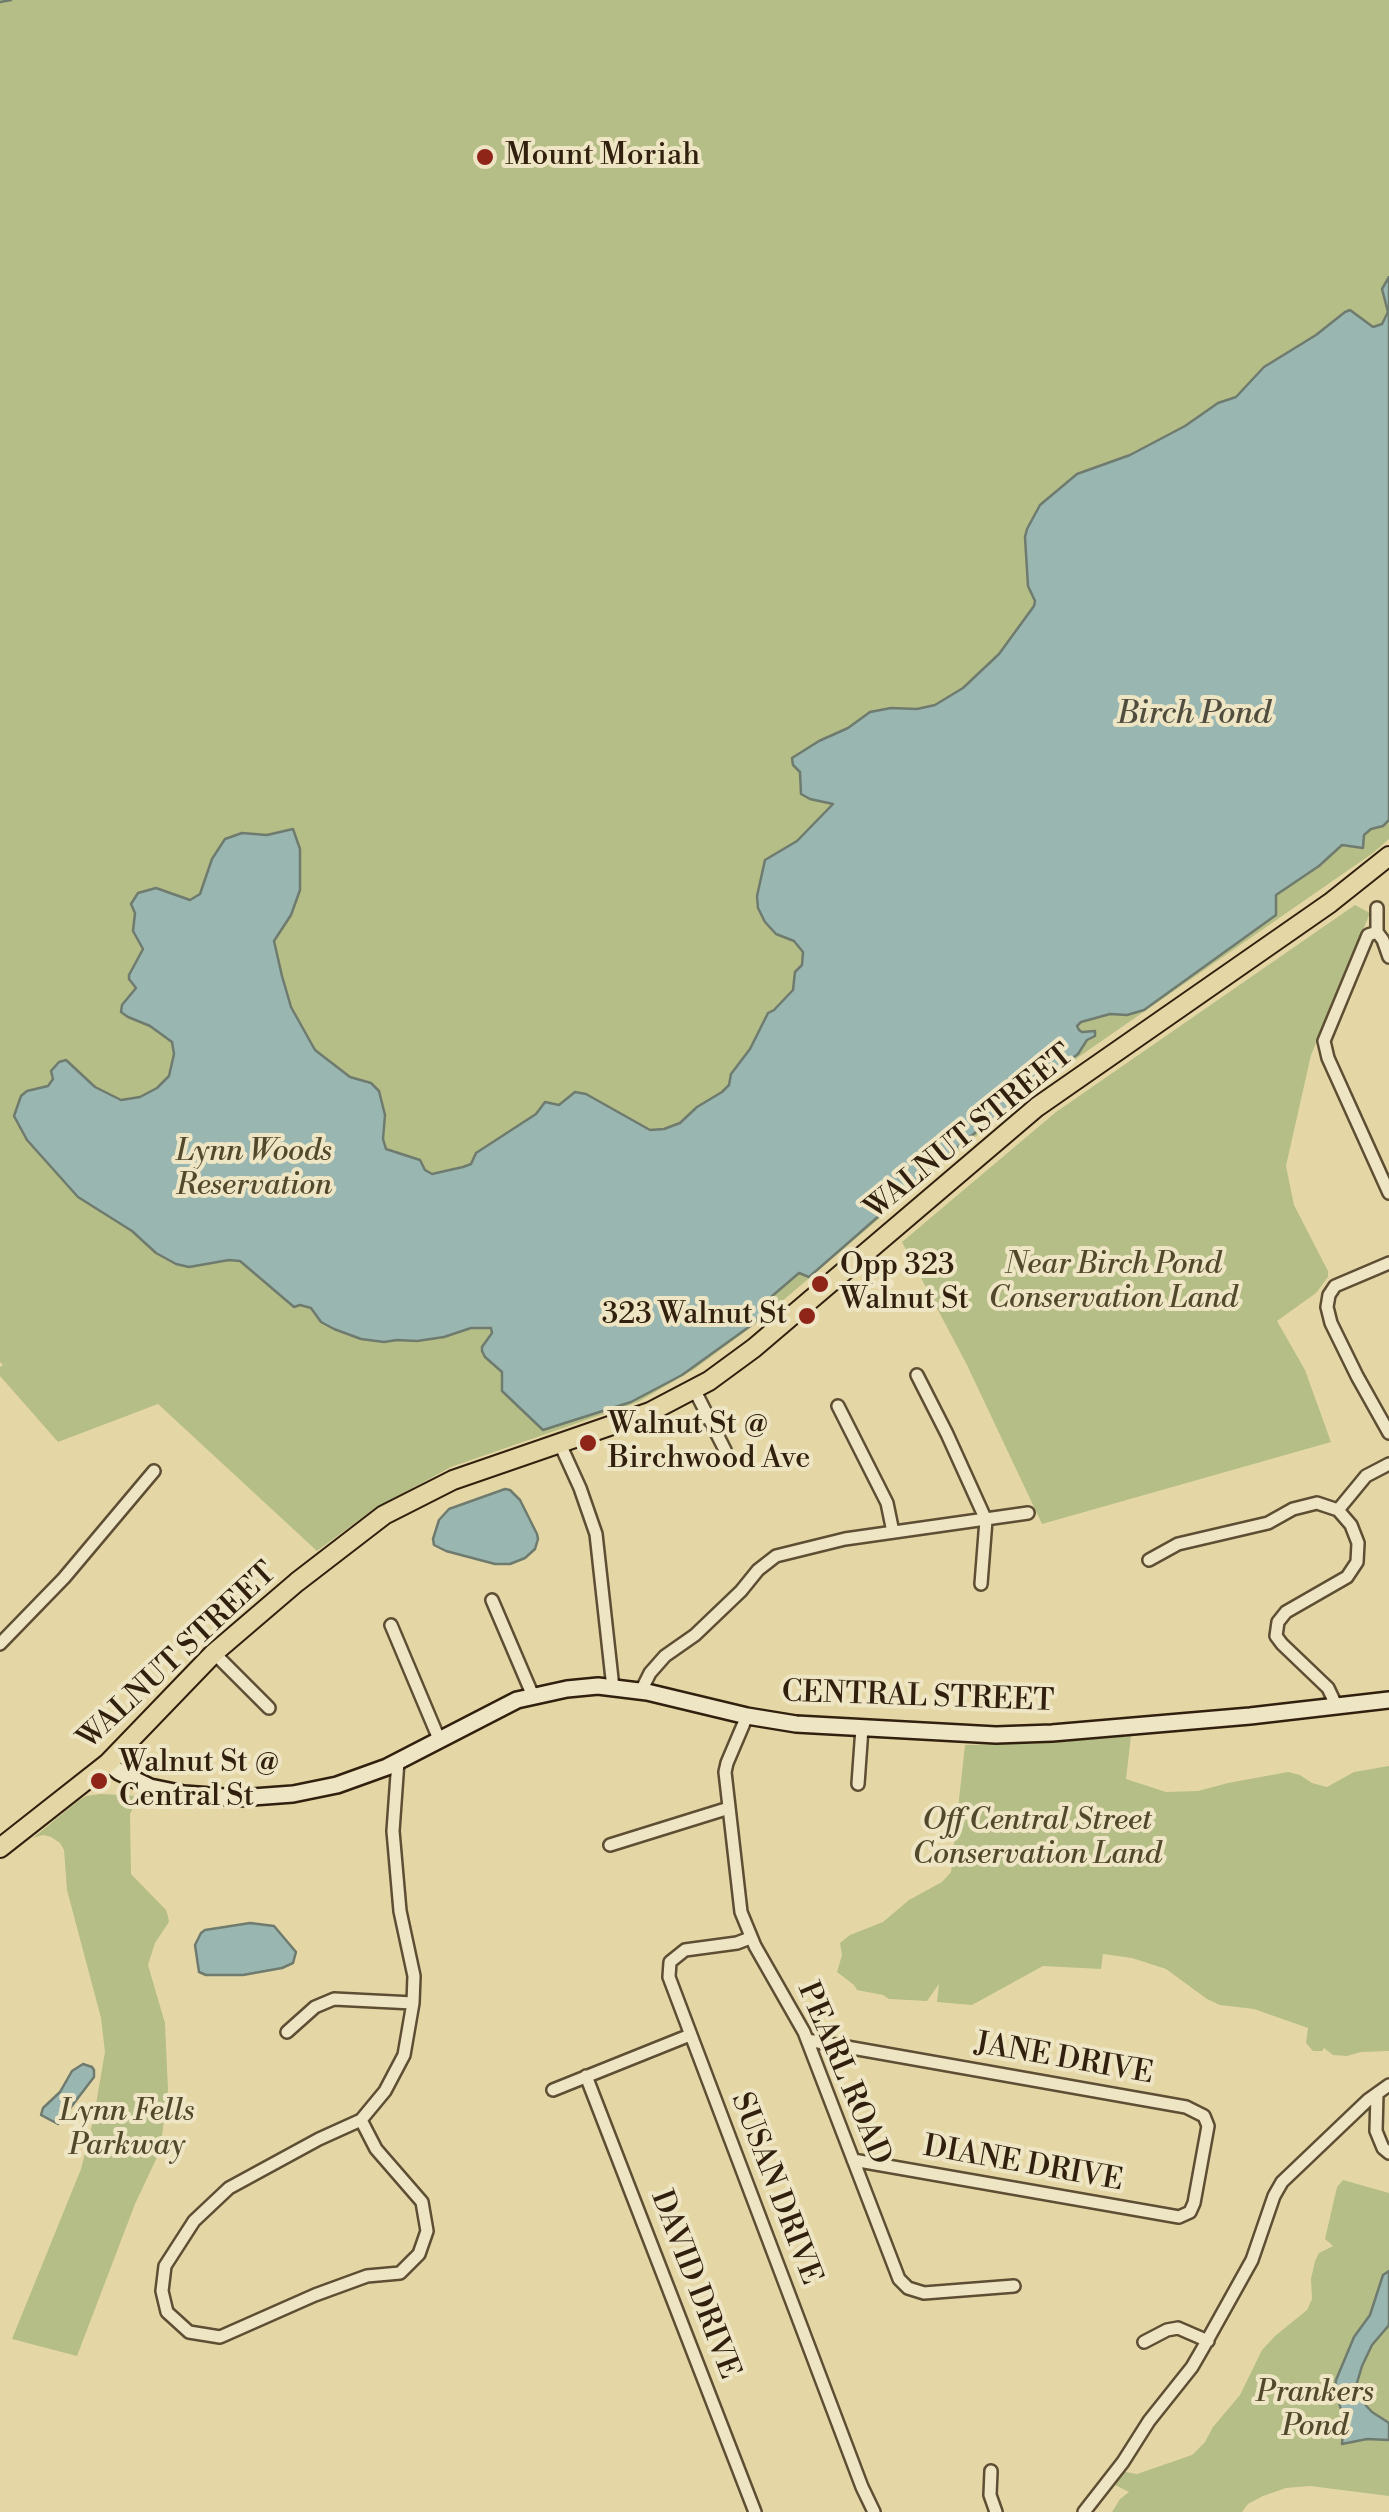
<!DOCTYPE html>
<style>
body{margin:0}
canvas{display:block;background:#e5d7a5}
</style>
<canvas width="1389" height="2512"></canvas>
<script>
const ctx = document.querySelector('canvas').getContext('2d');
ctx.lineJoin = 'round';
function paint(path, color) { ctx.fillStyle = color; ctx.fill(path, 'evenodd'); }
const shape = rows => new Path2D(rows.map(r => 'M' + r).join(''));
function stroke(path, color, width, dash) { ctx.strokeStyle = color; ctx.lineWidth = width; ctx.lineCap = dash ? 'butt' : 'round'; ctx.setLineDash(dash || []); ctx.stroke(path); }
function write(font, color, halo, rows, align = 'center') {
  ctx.font = font + ' "Libre Bodoni",serif'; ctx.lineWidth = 8; ctx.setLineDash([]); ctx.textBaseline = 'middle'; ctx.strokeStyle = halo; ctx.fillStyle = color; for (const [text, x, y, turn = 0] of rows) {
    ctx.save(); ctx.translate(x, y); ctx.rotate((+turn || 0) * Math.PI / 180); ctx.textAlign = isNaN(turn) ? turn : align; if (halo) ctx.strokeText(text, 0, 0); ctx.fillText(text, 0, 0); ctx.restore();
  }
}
paint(shape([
 [0,0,1389,0,1389,839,1373,853,1028,1092,754,1325,693,1370,638,1402,451,1467,374,1509,317,1551,158,1404,58,1442,0,1376,0,1367,3,1365,0,1362],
 [1355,905,1370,913,1311,1055,1286,1166,1294,1205,1328,1271,1328,1277,1316,1293,1277,1321,1305,1370,1331,1442,1042,1524,967,1365,902,1242,1056,1112],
 [1131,1736,1126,1779,1166,1792,1198,1791,1228,1783,1288,1772,1300,1775,1312,1783,1327,1787,1354,1772,1389,1766,1389,2051,1361,2052,1347,2056,1333,2055,1324,2048,1322,2051,1313,2051,1306,2043,1308,2028,1254,2009,1220,2005,1207,1999,1166,1969,1132,1958,1103,1954,1101,1969,1043,1966,972,2005,937,2002,939,1984,927,2001,889,1999,883,1995,857,1990,854,1985,837,1972,842,1955,840,1943,850,1935,883,1922,909,1900,942,1882,951,1872,965,1745,1048,1743],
 [101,1794,139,1796,130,1814,131,1874,166,1910,168,1916,169,1922,155,1943,148,1965,165,2023,168,2090,160,2151,135,2204,77,2356,12,2339,81,2169,93,2121,105,2052,101,2018,67,1890,64,1850,60,1843,51,1837,43,1835,33,1838,78,1801,86,1796],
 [1343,2180,1389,2193,1389,2496,1310,2486,1286,2488,1263,2496,1248,2504,1242,2512,1112,2512,1120,2499,1129,2492,1111,2483,1120,2471,1137,2474,1192,2455,1205,2442,1213,2427,1240,2395,1262,2350,1275,2336,1307,2310,1312,2299,1311,2279,1315,2261,1319,2253,1333,2246,1325,2239,1337,2187]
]), '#b5be86');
const water = shape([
 [1389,277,1389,820,1383,826,1371,829,1364,835,1363,848,1342,845,1319,866,1276,895,1276,915,1144,1010,1127,1015,1110,1014,1081,1022,1077,1026,1079,1030,1082,1032,1095,1031,1095,1036,1087,1040,1078,1054,967,1139,809,1277,799,1273,764,1303,761,1313,753,1324,682,1375,631,1402,543,1430,502,1391,502,1372,485,1357,482,1351,482,1347,492,1333,491,1328,471,1328,444,1337,417,1341,397,1340,384,1342,361,1339,334,1329,321,1322,311,1308,300,1305,294,1307,240,1261,229,1260,189,1267,176,1264,156,1253,132,1231,78,1197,27,1140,14,1116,21,1096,27,1091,48,1086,53,1079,51,1071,59,1062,66,1060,95,1087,121,1100,140,1097,157,1088,169,1076,174,1054,172,1042,150,1026,128,1017,121,1012,122,1005,136,988,129,979,129,975,143,949,133,931,135,913,131,904,138,893,156,888,190,900,200,894,212,859,225,839,242,833,267,835,293,829,300,849,300,890,291,915,274,941,282,976,291,1007,315,1050,350,1077,371,1083,379,1091,385,1115,383,1139,386,1149,420,1160,425,1170,432,1174,463,1167,471,1164,476,1153,536,1114,545,1102,559,1105,575,1092,586,1094,650,1130,664,1129,680,1123,697,1107,722,1092,729,1085,731,1074,750,1049,768,1013,774,1010,793,990,795,972,802,965,803,952,794,941,776,934,765,922,758,908,757,896,765,860,797,841,833,804,810,799,801,794,800,772,793,765,792,758,819,741,848,728,870,712,891,708,917,709,935,705,963,688,999,654,1034,606,1035,601,1028,586,1025,537,1027,529,1040,505,1077,474,1130,455,1185,426,1218,403,1236,397,1264,367,1316,335,1345,312,1350,310,1373,327,1382,324,1388,312,1382,289,1389,277],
 [505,1489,510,1490,520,1500,537,1534,538,1539,535,1549,525,1558,510,1564,495,1564,446,1551,434,1545,433,1539,439,1520,449,1509,505,1489],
 [250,1923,274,1926,296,1952,293,1963,282,1968,243,1975,206,1975,199,1972,195,1945,201,1933,205,1930,250,1923],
 [83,2064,92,2067,94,2070,94,2077,58,2124,41,2115,43,2108,60,2092,72,2071,83,2064],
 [1389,2271,1389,2325,1372,2345,1362,2366,1356,2386,1358,2397,1372,2412,1389,2423,1389,2440,1367,2439,1342,2444,1344,2421,1335,2388,1336,2380,1354,2337,1370,2315,1383,2275,1389,2271]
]);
paint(water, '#99b7b0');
stroke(water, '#6f7b6f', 2.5);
stroke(shape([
 [0,2,11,0]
]), '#6f7b6f', 2.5);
const street = shape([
 [1377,908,1377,932,1368,935,1324,1041,1328,1058,1389,1193],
 [1377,932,1383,940,1389,957],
 [1389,1263,1335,1286,1329,1295,1327,1307,1331,1323,1357,1376,1389,1433],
 [917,1375,947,1434,986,1520,981,1584],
 [694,1389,725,1450],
 [838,1406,887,1503,893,1532],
 [560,1444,580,1488,596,1534,613,1688],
 [1338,1510,1366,1476,1389,1464],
 [1149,1560,1178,1544,1268,1523,1293,1509,1317,1503,1338,1510,1351,1525,1358,1543,1357,1562,1347,1577,1286,1612,1278,1622,1276,1636,1282,1644,1328,1688,1337,1707],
 [492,1600,533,1696],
 [391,1625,439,1739],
 [0,1644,64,1578,154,1471],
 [214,1653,269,1708],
 [641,1691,650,1673,665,1656,695,1635,741,1591,758,1570,776,1556,845,1539,1028,1513],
 [747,1716,727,1763,725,1772,741,1912,755,1946,804,2032,899,2279,908,2288,924,2293,1014,2286],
 [858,1784,862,1728],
 [610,1845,729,1808],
 [750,1938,737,1943,685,1950,670,1962,669,1977,862,2487,874,2512],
 [287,2032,315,2007,334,1999,413,2003],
 [807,2040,1186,2107,1204,2116,1208,2126,1194,2203,1190,2212,1179,2217,853,2160],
 [586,2076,755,2512],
 [553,2090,690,2035],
 [1377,2094,1376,2131,1383,2148,1389,2153],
 [361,2120,319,2139,229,2188,194,2221,165,2266,162,2291,167,2312,189,2332,220,2337,315,2295,367,2276,400,2273,419,2254,427,2231,422,2202,376,2149,361,2120,385,2091,404,2055,413,2003,414,1976,400,1911,393,1831,398,1761],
 [1144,2342,1167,2330,1178,2328,1208,2341],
 [991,2471,990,2495,996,2512],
 [1084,2512,1123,2462,1149,2421,1192,2367,1203,2348,1252,2260,1274,2196,1282,2182,1368,2100,1389,2085]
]);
const secondary = shape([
 [108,1763,119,1772,150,1787,184,1794,239,1798,293,1794,337,1785,387,1767,517,1700,567,1689,598,1686,647,1692,747,1716,796,1724,996,1735,1052,1733,1250,1716,1389,1700]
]);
const primary = shape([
 [0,1848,108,1763,214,1653,297,1582,384,1515,453,1480,650,1412,709,1381,754,1348,1037,1107,1330,903,1389,856]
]);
stroke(street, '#5e4e34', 16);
stroke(secondary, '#31200e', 20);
stroke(primary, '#31200e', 22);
stroke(street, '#eee5c4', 11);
stroke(secondary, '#eee5c4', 15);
stroke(primary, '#e5d7a5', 18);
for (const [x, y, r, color] of [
 [485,157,10,"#8f2418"],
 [820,1284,10,"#8f2418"],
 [807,1316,10,"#8f2418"],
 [588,1443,10,"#8f2418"],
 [99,1781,10,"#8f2418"]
]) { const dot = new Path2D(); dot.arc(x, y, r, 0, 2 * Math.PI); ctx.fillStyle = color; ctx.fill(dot); stroke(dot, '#eee5c4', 4); }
write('30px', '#31200e', '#eee5c4', [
 ["Mount Moriah",505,157],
 ["Opp 323",840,1267],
 ["Walnut St",840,1301],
 ["323 Walnut St",787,1316,"right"],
 ["Walnut St @",608,1426],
 ["Birchwood Ave",608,1460],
 ["Walnut St @",119,1764],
 ["Central St",119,1798]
], 'left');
write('30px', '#31200e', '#eee5c4', [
 ["WALNUT STREET",970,1133,-39],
 ["WALNUT STREET",178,1657,-43],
 ["CENTRAL STREET",918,1698,2],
 ["JANE DRIVE",1064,2060,10],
 ["PEARL ROAD",843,2074,67],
 ["DIANE DRIVE",1023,2165,10],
 ["SUSAN DRIVE",775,2189,69],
 ["DAVID DRIVE",694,2285,69]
]);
write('italic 30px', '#52482c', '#eee5c4', [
 ["Lynn Woods",254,1153],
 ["Reservation",254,1187],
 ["Near Birch Pond",1113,1266],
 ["Conservation Land",1113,1300],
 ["Off Central Street",1037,1822],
 ["Conservation Land",1037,1856],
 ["Lynn Fells",127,2113],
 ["Parkway",127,2147],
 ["Prankers",1315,2394],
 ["Pond",1315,2428]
]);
write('italic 32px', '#504d3f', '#eee5c4', [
 ["Birch Pond",1194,715]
]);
</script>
